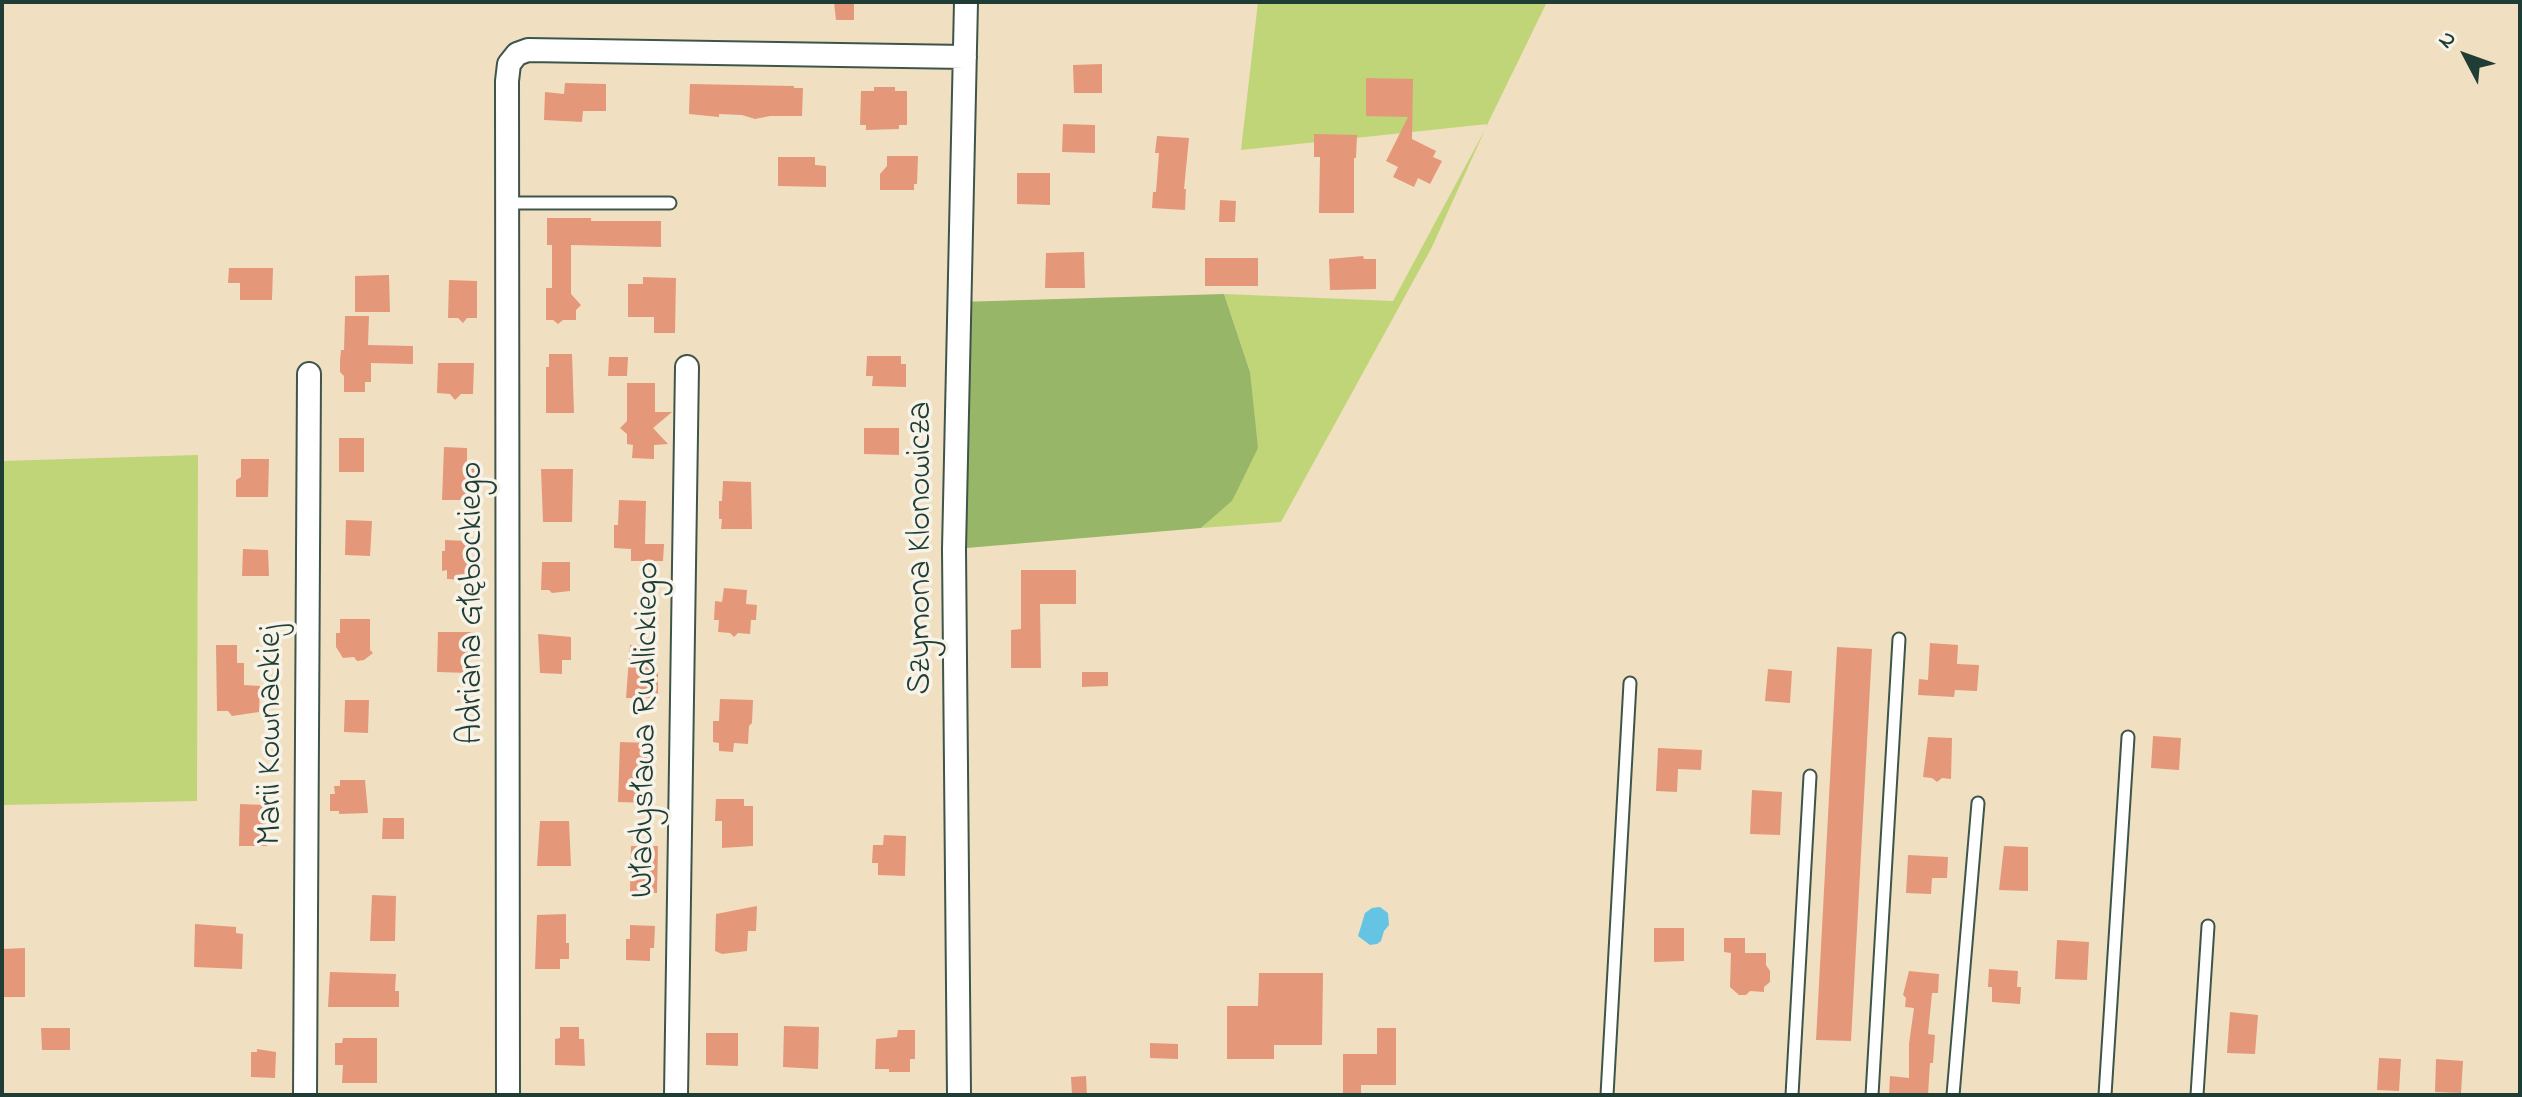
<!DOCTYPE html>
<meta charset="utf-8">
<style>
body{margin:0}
#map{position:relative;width:2522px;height:1097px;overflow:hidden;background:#f0e0c1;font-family:"Indie Flower",sans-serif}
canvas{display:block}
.frame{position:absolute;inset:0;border:4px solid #1f3d34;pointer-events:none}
.north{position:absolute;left:2426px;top:16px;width:80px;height:80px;-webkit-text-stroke:6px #f7f3e8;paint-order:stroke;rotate:311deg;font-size:22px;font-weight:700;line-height:32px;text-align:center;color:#1f3d34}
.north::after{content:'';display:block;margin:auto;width:28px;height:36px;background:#1f3d34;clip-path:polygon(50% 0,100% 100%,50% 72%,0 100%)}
</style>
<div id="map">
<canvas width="2522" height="1097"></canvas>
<div class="frame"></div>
<div class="north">N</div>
</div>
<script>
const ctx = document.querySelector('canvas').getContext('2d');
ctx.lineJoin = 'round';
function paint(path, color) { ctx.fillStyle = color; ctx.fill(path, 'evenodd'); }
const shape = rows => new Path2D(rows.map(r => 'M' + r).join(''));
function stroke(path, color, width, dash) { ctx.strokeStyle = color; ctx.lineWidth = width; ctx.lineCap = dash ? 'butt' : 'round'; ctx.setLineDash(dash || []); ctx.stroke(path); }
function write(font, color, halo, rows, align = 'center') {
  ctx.font = font + ' "Indie Flower",sans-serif'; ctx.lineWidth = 7; ctx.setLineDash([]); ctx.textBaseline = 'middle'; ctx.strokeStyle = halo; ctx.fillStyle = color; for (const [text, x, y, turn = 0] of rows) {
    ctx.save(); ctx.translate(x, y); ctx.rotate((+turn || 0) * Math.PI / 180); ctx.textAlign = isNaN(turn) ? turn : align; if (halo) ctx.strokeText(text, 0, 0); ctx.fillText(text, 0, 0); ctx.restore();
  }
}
paint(shape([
 [1258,2,1547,2,1488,123,1432,247,1281,522,1201,528,1232,501,1250,372,1224,294,1393,301,1488,124,1241,150],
 [198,455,197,801,2,805,2,461]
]), '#bfd578');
paint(shape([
 [1224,294,1250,372,1258,448,1232,501,1201,528,955,549,959,302]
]), '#97b668');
paint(shape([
 [1380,907,1388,913,1389,925,1384,931,1381,941,1377,944,1370,945,1358,936,1365,913,1372,908]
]), '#65c4e3');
paint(shape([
 [834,2,854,2,854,20,836,20],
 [1102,64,1102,93,1074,93,1073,65],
 [1366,78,1413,79,1412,139,1436,151,1433,157,1442,161,1430,184,1418,178,1414,187,1393,177,1398,167,1386,161,1408,117,1366,116],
 [565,83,606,84,606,111,583,111,582,122,544,120,545,92,564,94],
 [690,84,794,86,794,88,803,88,802,116,770,116,755,119,742,115,719,114,719,117,689,114],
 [874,87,895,87,895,91,907,91,907,125,899,125,899,129,866,130,866,125,860,125,861,91,874,91],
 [1063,124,1095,125,1095,153,1062,152],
 [1314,134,1357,135,1356,158,1354,158,1354,213,1319,213,1320,157,1314,157],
 [1157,136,1189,138,1184,189,1186,189,1185,210,1152,208,1153,192,1156,192,1159,153,1155,153],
 [887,156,918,156,917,184,914,184,914,190,880,190,880,174,887,166],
 [778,157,815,157,815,165,826,166,826,187,778,186],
 [1017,173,1050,173,1050,205,1017,204],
 [1220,200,1236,201,1235,222,1219,222],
 [547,218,591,218,591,221,661,221,661,247,571,245,571,294,581,305,576,310,576,320,563,320,558,324,553,320,546,320,546,288,552,288,552,245,547,245],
 [1084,252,1085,288,1045,288,1046,253],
 [1363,256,1364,259,1376,259,1376,289,1330,290,1329,259],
 [1205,258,1258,258,1258,286,1205,286],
 [229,268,273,268,272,300,240,300,240,283,228,283],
 [389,275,390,312,355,312,355,276],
 [643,277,676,278,675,333,654,333,654,317,628,317,628,284,643,284],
 [449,280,477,281,477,318,467,318,463,323,458,318,448,318],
 [345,316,369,316,368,345,413,346,413,364,371,363,371,382,365,382,365,392,344,392,344,376,340,372,340,360,341,350,344,350],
 [549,354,572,354,574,413,546,413,546,367,549,367],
 [867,356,901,356,901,364,906,364,906,387,872,386,873,376,866,376],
 [609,357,628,357,627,376,608,376],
 [438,363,474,363,473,394,461,394,455,400,450,394,437,393],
 [627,383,655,383,655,412,672,412,653,428,668,444,654,445,654,459,632,458,633,445,627,444,627,434,620,428,627,421],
 [864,428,899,428,899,455,864,454],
 [339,438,364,438,364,472,339,472],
 [444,447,467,448,467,467,476,467,472,500,442,500],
 [241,459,269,459,268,497,236,497,236,480,241,477],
 [541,469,573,469,572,522,543,522],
 [723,481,751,482,752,529,721,529,722,519,719,519,719,501,722,501],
 [619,500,646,501,645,544,664,544,663,561,631,561,631,549,614,548,614,525,618,525],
 [346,520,372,521,370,556,345,555],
 [445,540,468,541,467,552,471,552,467,580,447,579,447,570,442,571,442,551,445,551],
 [243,549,268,550,269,576,242,576],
 [542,562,570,562,570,591,552,593,549,590,541,590],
 [1021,570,1076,570,1076,604,1040,604,1041,668,1011,668,1011,630,1021,629],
 [724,588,747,590,746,604,757,605,756,620,751,620,750,634,738,633,734,637,730,633,718,632,719,620,714,620,715,601,722,602],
 [340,619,370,619,370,650,373,653,364,660,357,661,354,657,343,658,336,647,336,633,340,633],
 [438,632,475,632,475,653,470,653,470,673,437,672],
 [538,634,571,637,571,660,562,660,562,674,540,673],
 [1930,643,1958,645,1957,664,1979,665,1977,691,1955,690,1954,697,1918,695,1919,679,1928,680],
 [216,645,237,645,237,663,244,663,244,685,260,686,259,712,232,716,228,711,217,711],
 [630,645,653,646,653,672,658,672,658,698,626,698],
 [1837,647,1872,649,1851,1041,1816,1040],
 [1768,669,1792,671,1790,703,1765,701],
 [1082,672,1108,672,1108,686,1082,687],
 [720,699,753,700,752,723,749,726,748,744,734,743,733,752,719,751,719,743,713,742,713,721,719,721],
 [345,700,369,700,368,733,344,732],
 [2153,736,2181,738,2179,770,2151,768],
 [1928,737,1952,738,1951,779,1942,778,1937,782,1932,778,1923,777],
 [620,742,648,743,647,760,651,761,652,772,651,786,646,785,646,803,618,802],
 [1658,748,1702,750,1701,770,1678,769,1677,792,1656,791],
 [340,780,365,780,368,813,339,814,339,811,330,811,330,794,335,794,334,786,340,786],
 [1752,790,1782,792,1780,835,1750,834],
 [716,799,744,799,744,806,753,806,753,846,722,848,722,821,715,821],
 [240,804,265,805,267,846,239,846],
 [383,818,404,818,404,839,382,839],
 [540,821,569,821,571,866,537,866],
 [884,835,906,836,905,876,878,875,878,863,872,863,873,845,883,845],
 [631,846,658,846,657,893,630,892],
 [2004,846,2028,847,2028,891,1999,890],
 [1908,855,1948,857,1947,878,1932,878,1931,894,1906,893],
 [372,895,396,896,395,941,370,941],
 [757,906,756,931,748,931,747,951,722,954,715,951,716,914],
 [566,914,566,943,569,943,569,959,560,959,560,969,535,969,537,915],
 [195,924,236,927,236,933,243,934,242,969,194,967],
 [630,925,655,926,654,948,650,948,650,961,626,960,626,939,630,939],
 [1654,928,1684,928,1684,961,1654,962],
 [1724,938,1745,938,1745,953,1766,953,1766,965,1770,971,1770,982,1764,987,1764,992,1750,991,1746,995,1739,995,1730,987,1731,953,1724,952],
 [2057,940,2089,942,2087,980,2055,979],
 [25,948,25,997,2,997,2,949],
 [1989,969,2018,971,2017,987,2021,987,2020,1004,1992,1002,1992,987,1988,987],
 [1909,971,1939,974,1938,993,1932,993,1928,1034,1935,1035,1933,1063,1930,1063,1928,1095,1889,1095,1890,1076,1909,1078,1909,1044,1914,1008,1905,1007,1906,998,1903,995],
 [330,972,396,974,395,991,399,991,399,1007,328,1007],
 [1259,973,1323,973,1322,1045,1274,1045,1274,1059,1227,1059,1227,1006,1258,1006],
 [2230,1012,2258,1015,2255,1054,2227,1053],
 [784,1026,819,1027,818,1069,783,1067],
 [560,1027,579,1027,579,1039,584,1039,585,1066,555,1065,555,1039,560,1038],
 [41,1028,70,1028,70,1050,42,1050],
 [1377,1028,1396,1028,1396,1085,1361,1085,1361,1095,1343,1095,1343,1054,1377,1054],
 [898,1030,915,1030,915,1059,910,1059,910,1072,889,1072,889,1069,875,1069,876,1039,897,1037],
 [706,1033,738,1033,738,1066,706,1065],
 [343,1038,377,1038,377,1083,342,1083,343,1065,335,1065,335,1043,342,1043],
 [1150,1043,1178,1044,1178,1059,1150,1058],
 [257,1049,276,1052,275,1078,251,1077,251,1052,257,1052],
 [2379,1058,2401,1059,2399,1091,2377,1090],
 [2436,1059,2463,1061,2461,1093,2435,1092],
 [1086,1076,1087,1095,1072,1095,1071,1077]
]), '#e5977a');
const lane = shape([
 [507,203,670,203],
 [1607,1095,1630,683],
 [1792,1095,1810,776],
 [1872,1095,1899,639],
 [1953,1095,1978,803],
 [2105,1095,2128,737],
 [2197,1095,2208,926]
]);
const street = shape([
 [305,1095,309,374],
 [508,1095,507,81,509,64,517,54,528,50,965,57],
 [676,1095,687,367],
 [959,1095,954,549,966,2]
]);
stroke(lane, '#3e5549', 15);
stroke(street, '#3e5549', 26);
stroke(lane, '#fff', 11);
stroke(street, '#fff', 22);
write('34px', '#1f3d34', '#f7f3e8', [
 ["Szymona Klonowicza",923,548,-90],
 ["Adriana Głębockiego",474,603,-90],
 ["Władysława Rudlickiego",648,730,-89],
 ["Marii Kownackiej",273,735,-90]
]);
</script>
